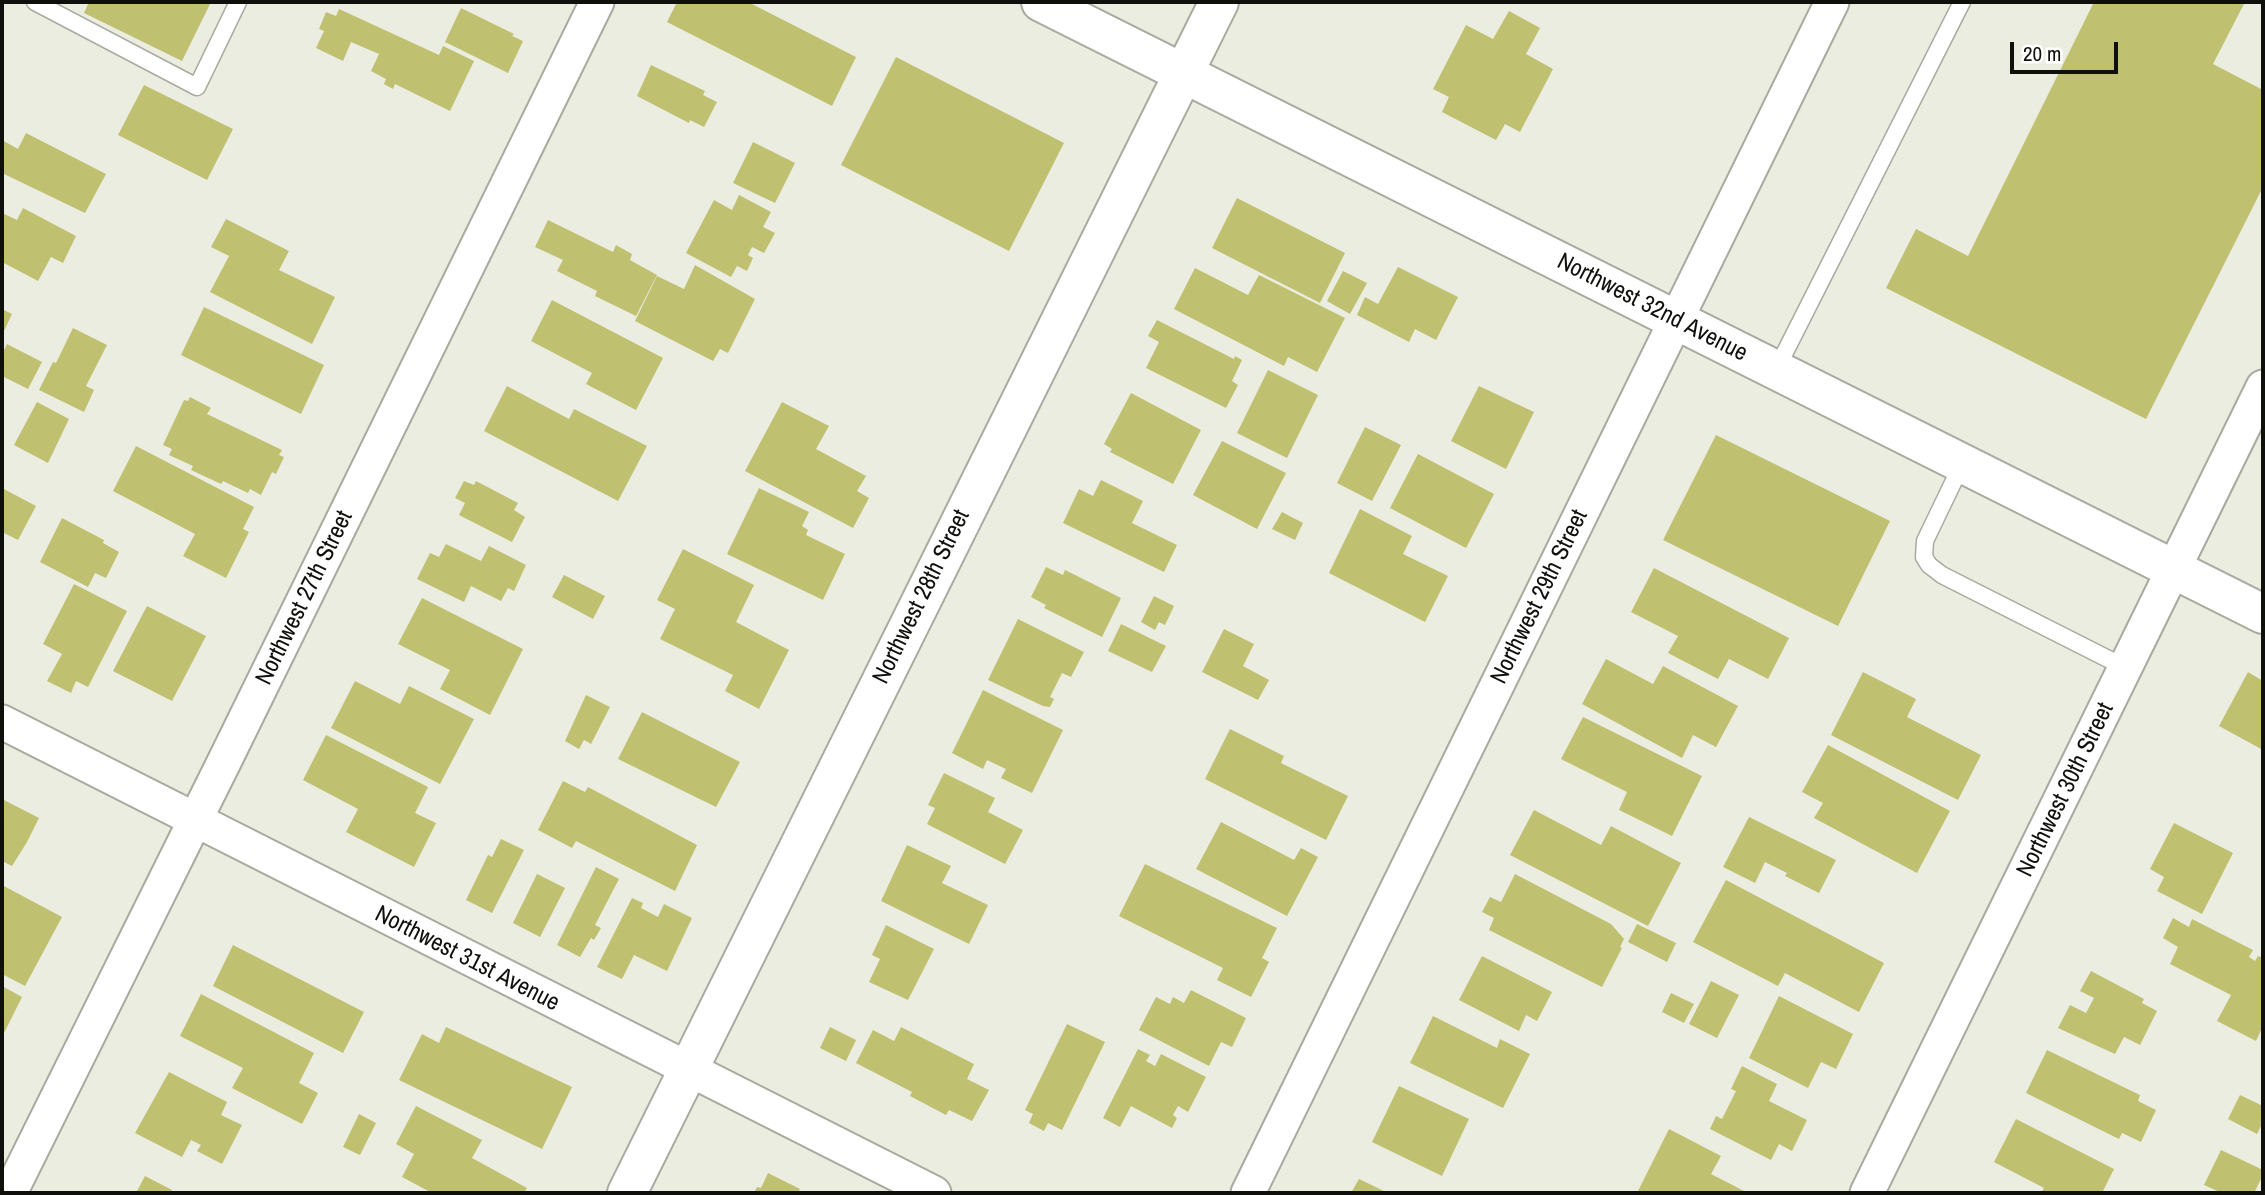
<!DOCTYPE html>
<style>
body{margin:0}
#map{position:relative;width:2265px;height:1195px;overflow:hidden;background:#ecede1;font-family:"Archivo Narrow",sans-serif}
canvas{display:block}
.frame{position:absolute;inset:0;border:4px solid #0f0f0b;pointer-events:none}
.scale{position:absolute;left:2010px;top:42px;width:108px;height:32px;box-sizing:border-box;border:4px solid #0f0f0b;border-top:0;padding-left:9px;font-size:21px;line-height:24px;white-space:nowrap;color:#0f0f0b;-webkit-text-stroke:5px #fff;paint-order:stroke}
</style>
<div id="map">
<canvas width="2265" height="1195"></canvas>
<div class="frame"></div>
<div class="scale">20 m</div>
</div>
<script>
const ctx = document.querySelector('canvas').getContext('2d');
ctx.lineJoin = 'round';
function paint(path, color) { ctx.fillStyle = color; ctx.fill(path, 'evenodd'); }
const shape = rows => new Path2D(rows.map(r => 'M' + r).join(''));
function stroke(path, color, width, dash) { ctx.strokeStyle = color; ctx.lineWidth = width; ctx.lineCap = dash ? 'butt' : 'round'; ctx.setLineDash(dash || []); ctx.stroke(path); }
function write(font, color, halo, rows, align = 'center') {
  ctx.font = font + ' "Archivo Narrow",sans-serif'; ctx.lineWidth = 7; ctx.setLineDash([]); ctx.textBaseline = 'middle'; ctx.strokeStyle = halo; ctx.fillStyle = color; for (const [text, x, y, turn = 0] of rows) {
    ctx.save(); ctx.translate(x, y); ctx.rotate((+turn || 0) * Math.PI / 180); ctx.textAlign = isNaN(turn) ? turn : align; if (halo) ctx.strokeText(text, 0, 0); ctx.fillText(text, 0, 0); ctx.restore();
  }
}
paint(shape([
 [83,2,211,2,182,61,84,13,88,4],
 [677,2,748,2,856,57,832,106,667,22],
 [2094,2,2245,2,2213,64,2263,90,2263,187,2146,419,1886,288,1916,229,1968,256],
 [461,8,514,34,512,36,523,41,508,73,445,42],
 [339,9,439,55,443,46,474,61,450,111,395,84,393,89,384,84,386,79,371,71,379,54,351,42,343,61,316,48,324,31,319,29,326,12,336,16],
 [1509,11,1540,28,1526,54,1553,69,1520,132,1505,124,1496,140,1442,112,1449,97,1433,89,1466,25,1493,39],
 [896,57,1064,143,1009,251,841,165],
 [651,65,705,91,703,95,717,102,704,127,690,120,689,123,637,96],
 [144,85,233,129,207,180,118,135],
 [26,133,106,174,85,213,2,173,2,140,18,149],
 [753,142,795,163,775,203,733,183],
 [739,195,771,212,763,227,775,233,764,253,752,247,748,255,753,258,747,271,737,266,731,277,686,253,714,200,732,210],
 [1237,198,1345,253,1320,303,1212,248],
 [23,208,76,236,63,263,51,257,38,281,2,262,2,213,17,220],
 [226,219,289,251,279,270,335,297,312,344,210,292,229,256,211,247],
 [548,220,613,252,616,245,632,254,630,260,657,275,636,316,595,296,597,291,557,271,563,260,535,247],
 [695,265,755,299,728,353,720,349,713,361,635,321,657,276,684,289],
 [1398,267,1458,297,1436,340,1415,329,1409,342,1357,315,1365,297,1378,304],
 [1195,268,1248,295,1259,275,1345,318,1317,372,1288,357,1284,366,1174,309],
 [1343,271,1367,283,1350,314,1327,301],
 [552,300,663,358,636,410,586,384,592,373,531,341],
 [204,307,324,365,301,414,181,355],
 [2,309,12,314,2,335],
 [1157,320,1234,359,1235,356,1242,360,1232,381,1238,385,1226,408,1146,368,1159,342,1148,336],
 [73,328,107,345,86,386,94,390,84,412,39,390,53,362,56,363],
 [7,344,42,362,28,389,2,376,2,354],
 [1268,370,1318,395,1287,458,1237,433],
 [507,386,569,419,574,409,647,446,618,501,484,431],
 [1479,386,1534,412,1506,469,1451,441],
 [1131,393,1201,430,1173,484,1110,452,1112,449,1104,444],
 [190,397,211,408,207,414,282,450,279,455,284,457,276,474,272,472,261,495,250,489,248,493,223,481,221,484,191,470,193,466,169,455,172,449,163,445,184,400,188,401],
 [37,402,69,419,48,463,14,445],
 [782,402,829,426,816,449,866,476,857,491,869,498,853,528,745,471],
 [1365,427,1401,445,1372,501,1337,483],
 [1716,435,1890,521,1838,626,1663,540],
 [1222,441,1286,473,1257,529,1193,495],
 [136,446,254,507,243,529,249,532,226,578,183,556,195,534,113,491],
 [1418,454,1494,494,1466,548,1390,508],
 [1101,480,1143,501,1132,523,1177,545,1164,572,1063,523,1079,489,1093,496],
 [464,481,474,485,476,481,518,503,514,510,525,517,512,542,459,515,465,503,455,498],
 [2,488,36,506,18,540,2,532],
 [759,488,809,512,802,526,808,530,806,535,845,554,823,600,727,554],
 [1360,509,1412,536,1403,554,1448,576,1425,622,1329,573],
 [1282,512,1303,523,1295,540,1272,529],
 [62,518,104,540,103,543,119,552,106,578,95,573,88,587,40,562],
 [446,544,481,561,489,546,526,565,514,591,508,588,501,601,471,586,464,602,417,579,430,553,439,557],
 [683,549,754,585,736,622,789,650,759,709,725,691,733,675,660,639,675,609,657,600],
 [1046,567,1063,575,1065,570,1121,598,1102,637,1044,608,1046,605,1031,597],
 [1654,568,1789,638,1768,679,1729,659,1718,679,1668,653,1678,636,1631,612],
 [564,575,605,596,593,619,552,597],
 [74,584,127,611,88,687,76,681,71,693,47,681,62,654,43,644],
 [1154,596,1174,606,1165,625,1159,622,1155,630,1141,622],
 [422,598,523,649,490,715,440,689,450,670,398,644],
 [147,606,206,636,172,701,113,671],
 [1018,619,1084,652,1071,677,1062,673,1050,697,1054,699,1050,707,1043,706,988,680],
 [1121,624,1166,646,1152,672,1108,651],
 [1224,629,1254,644,1243,666,1269,680,1258,700,1202,672],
 [1606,659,1653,684,1663,666,1738,706,1716,747,1693,735,1682,758,1582,704],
 [1863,672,1916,699,1907,717,1981,755,1958,800,1831,735],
 [2248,672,2263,681,2263,750,2219,726],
 [355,681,400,704,409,686,474,719,440,784,331,728],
 [983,690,1063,730,1032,793,1001,778,1006,769,987,760,983,769,952,753],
 [586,695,610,707,591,744,584,740,579,749,565,741],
 [642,712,740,762,716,807,618,759],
 [1583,717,1702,776,1672,836,1619,810,1627,792,1561,759],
 [1230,729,1284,756,1281,763,1348,796,1326,840,1205,779],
 [326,735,428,787,415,813,436,823,414,867,346,832,358,809,303,780],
 [1828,745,1950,811,1917,873,1814,818,1823,803,1802,792],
 [944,773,995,798,988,812,1023,830,1005,864,927,824,935,808,928,805],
 [563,781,585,792,588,787,697,845,675,891,576,841,572,848,538,830],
 [2,799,39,818,27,842,12,866,2,861],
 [1534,810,1601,845,1611,826,1681,863,1648,926,1510,855],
 [1749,817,1836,860,1819,893,1785,876,1787,873,1765,862,1755,883,1723,867],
 [1221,822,1294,860,1301,848,1318,857,1287,916,1196,869],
 [2174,823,2233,853,2202,914,2157,891,2164,877,2150,869],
 [501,839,524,850,492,913,466,900,488,855,492,857],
 [907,845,951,866,942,883,988,905,969,944,881,901],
 [1145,864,1277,928,1262,958,1269,962,1251,997,1217,980,1223,968,1119,916],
 [596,867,619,879,595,925,601,928,594,940,591,938,580,957,557,945],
 [537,874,565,888,540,937,513,923],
 [1515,874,1611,924,1624,939,1620,947,1622,948,1602,987,1489,930,1494,918,1482,912,1490,897,1501,902],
 [1726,880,1884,963,1859,1012,1785,973,1778,986,1693,942],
 [2,885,62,917,25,986,2,974],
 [632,898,643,903,641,908,658,917,664,904,692,918,667,971,634,955,622,979,597,967],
 [2173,918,2189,927,2192,919,2253,950,2249,957,2255,961,2258,956,2263,958,2263,1026,2256,1041,2217,1021,2231,995,2170,964,2178,947,2163,938],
 [1637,924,1676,943,1667,962,1628,942],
 [886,925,934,949,908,1000,869,982,880,959,872,955],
 [233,945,364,1012,343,1053,213,986],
 [1482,956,1552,992,1537,1021,1526,1015,1519,1031,1459,1000],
 [2091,971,2144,999,2142,1003,2157,1011,2140,1045,2124,1037,2115,1054,2058,1028,2070,1005,2086,1013,2094,998,2080,991],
 [1711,981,1739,995,1717,1038,1689,1024],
 [2,986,22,997,2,1037],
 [1191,990,1246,1018,1232,1047,1221,1042,1209,1066,1139,1030,1156,997,1170,1004,1173,997,1184,1003],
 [1671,993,1694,1004,1684,1023,1662,1012],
 [201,994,314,1053,299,1083,318,1093,302,1124,232,1088,243,1068,180,1036],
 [1779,996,1853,1034,1836,1069,1821,1062,1808,1088,1749,1058],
 [1433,1016,1497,1048,1500,1039,1530,1054,1503,1108,1410,1063],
 [1067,1024,1105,1042,1062,1130,1048,1123,1044,1131,1029,1123,1033,1114,1025,1110],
 [446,1027,572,1087,542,1149,399,1080,422,1034,439,1043],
 [830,1027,856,1040,846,1061,820,1048],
 [901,1027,974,1064,967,1079,989,1090,972,1121,949,1110,946,1115,910,1096,912,1092,856,1063,873,1030,894,1041],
 [1138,1049,1150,1055,1146,1061,1155,1066,1161,1054,1206,1077,1188,1112,1178,1106,1173,1115,1177,1118,1172,1128,1131,1106,1120,1127,1103,1118],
 [2047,1050,2140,1095,2138,1101,2156,1110,2141,1142,2122,1133,2119,1139,2026,1093],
 [1742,1066,1777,1084,1769,1101,1807,1120,1792,1151,1779,1144,1771,1160,1710,1129,1716,1116,1722,1119,1736,1091,1731,1089],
 [169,1072,227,1102,221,1115,242,1125,222,1164,197,1151,201,1145,191,1140,182,1157,135,1133],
 [1399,1086,1469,1119,1442,1176,1372,1142],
 [2240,1095,2263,1106,2263,1122,2257,1134,2228,1119],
 [416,1106,482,1140,472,1158,527,1188,524,1193,432,1193,402,1177,414,1154,396,1144],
 [359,1114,376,1123,360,1155,343,1147],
 [2016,1119,2114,1169,2102,1193,2041,1193,2044,1188,1994,1162],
 [1669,1129,1721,1156,1711,1174,1748,1193,1637,1193],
 [2221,1150,2263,1170,2263,1175,2254,1193,2222,1193,2204,1185],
 [768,1173,800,1189,798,1193,754,1193,757,1187,761,1188],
 [145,1176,172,1190,171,1193,136,1193],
 [1359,1179,1388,1193,1351,1193]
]), '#bfc070');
const service = shape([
 [35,2,197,87,238,2],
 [1776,370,1962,2],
 [1962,464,1925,541,1924,557,1929,565,1942,575,2126,668]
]);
const minor = shape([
 [2,722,934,1193],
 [10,1193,226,758,597,2],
 [1248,1193,1832,2],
 [1867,1193,2263,387]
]);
const tertiary = shape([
 [627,1193,1219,2]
]);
const secondary = shape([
 [1041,2,2263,614]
]);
stroke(service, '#a9aa9f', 19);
stroke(minor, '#a9aa9f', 37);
stroke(tertiary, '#a9aa9f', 42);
stroke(secondary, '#a9aa9f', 42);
stroke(service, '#fff', 16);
stroke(minor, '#fff', 33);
stroke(tertiary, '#fff', 38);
stroke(secondary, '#fff', 38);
write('24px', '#0f0f0b', '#fff', [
 ["Northwest 32nd Avenue",1652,308,27],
 ["Northwest 28th Street",922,597,-64],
 ["Northwest 29th Street",1540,597,-64],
 ["Northwest 27th Street",305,598,-64],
 ["Northwest 30th Street",2066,790,-64],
 ["Northwest 31st Avenue",467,959,27]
]);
</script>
